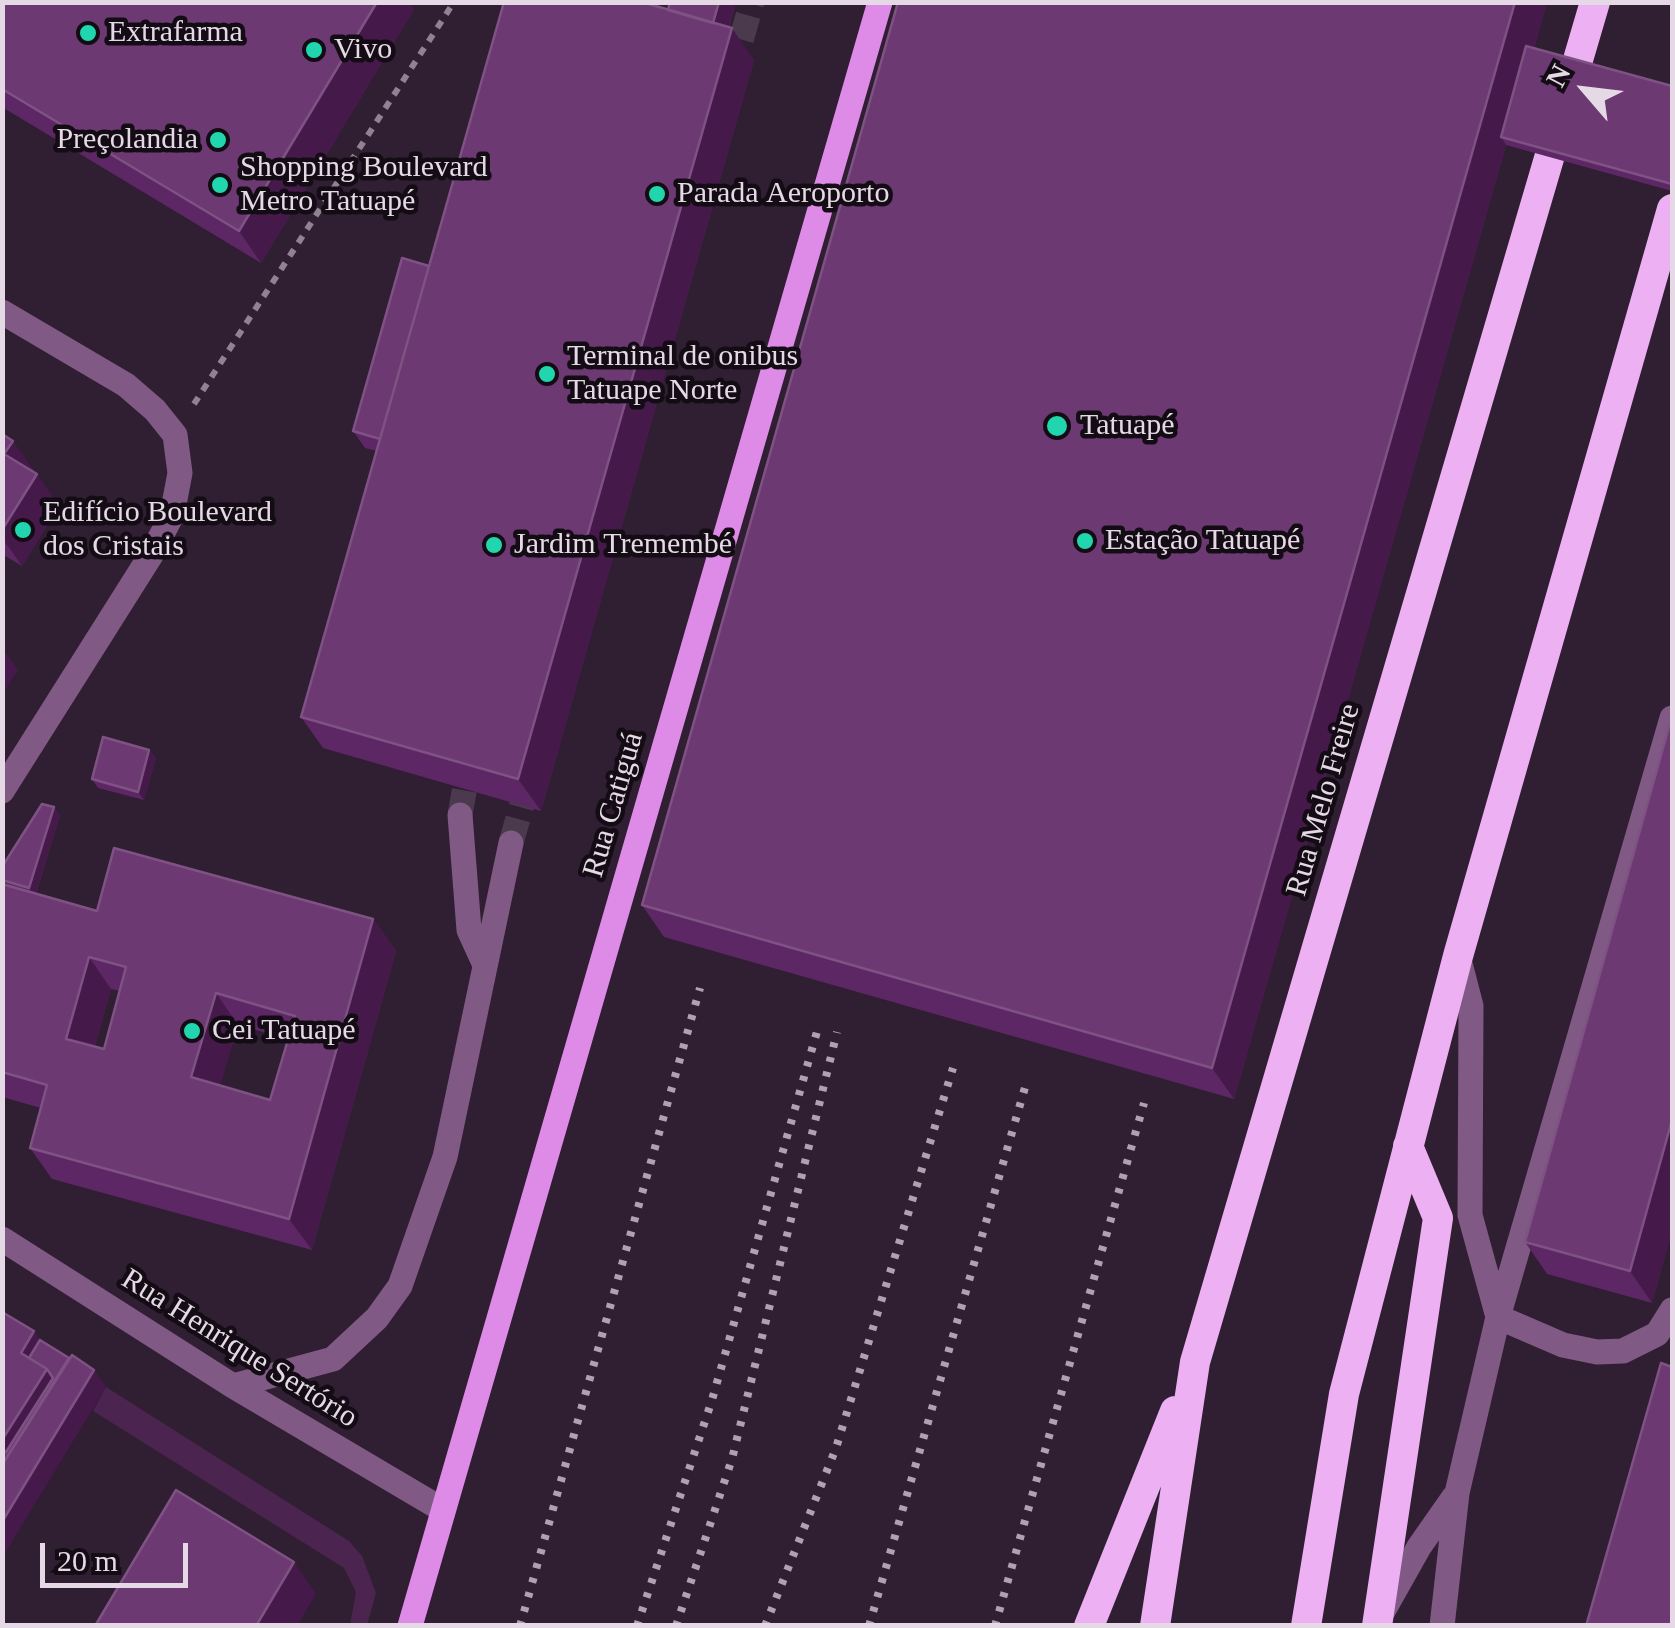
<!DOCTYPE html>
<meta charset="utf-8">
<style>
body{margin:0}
#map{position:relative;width:1675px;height:1628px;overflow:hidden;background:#301e32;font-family:Georgia,serif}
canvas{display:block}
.frame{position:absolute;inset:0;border:5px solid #e5d9e6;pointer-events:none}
.north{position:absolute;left:1535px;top:40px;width:100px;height:100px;-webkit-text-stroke:8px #140c14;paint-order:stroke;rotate:298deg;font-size:28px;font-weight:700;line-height:40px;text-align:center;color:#e5d9e6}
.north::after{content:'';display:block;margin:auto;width:35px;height:45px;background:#e5d9e6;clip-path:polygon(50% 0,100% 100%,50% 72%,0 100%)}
.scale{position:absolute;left:40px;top:1543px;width:148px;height:45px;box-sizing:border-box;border:5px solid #e5d9e6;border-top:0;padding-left:12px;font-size:30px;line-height:35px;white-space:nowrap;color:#e5d9e6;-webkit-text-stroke:8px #140c14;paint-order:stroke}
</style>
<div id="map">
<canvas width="1675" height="1628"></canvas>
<div class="frame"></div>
<div class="north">N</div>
<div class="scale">20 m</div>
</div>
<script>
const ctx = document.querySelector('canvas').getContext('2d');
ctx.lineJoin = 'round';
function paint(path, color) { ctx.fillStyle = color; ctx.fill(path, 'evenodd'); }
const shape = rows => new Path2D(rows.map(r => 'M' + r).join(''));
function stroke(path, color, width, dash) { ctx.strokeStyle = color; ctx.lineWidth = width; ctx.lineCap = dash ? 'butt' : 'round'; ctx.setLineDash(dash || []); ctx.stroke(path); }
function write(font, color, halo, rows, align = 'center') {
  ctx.font = font + ' Georgia,serif'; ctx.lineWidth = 9; ctx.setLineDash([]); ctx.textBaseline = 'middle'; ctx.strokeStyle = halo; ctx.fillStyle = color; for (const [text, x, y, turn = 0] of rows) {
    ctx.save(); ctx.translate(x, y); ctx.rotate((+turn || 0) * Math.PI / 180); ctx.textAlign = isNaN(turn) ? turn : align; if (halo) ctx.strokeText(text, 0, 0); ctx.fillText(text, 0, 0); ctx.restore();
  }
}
paint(shape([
 [106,1387,349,1541,362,1556,376,1593,367,1625,350,1625,356,1592,344,1568,93,1411]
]), '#4b254f');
stroke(shape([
 [731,75,752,2],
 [460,815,470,758],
 [511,843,530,776]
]), '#4b3a4d', 25, [25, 12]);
stroke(shape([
 [194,404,454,2]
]), '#918293', 6, [8, 8]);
stroke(shape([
 [2,312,126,385,155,410,175,435,180,473,172,515,151,555,2,791],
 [460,815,469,930,485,965],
 [1458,956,1471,1006,1470,1215,1498,1317],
 [2,1239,233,1386,443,1510],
 [1498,1317,1563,1345,1597,1352,1623,1351,1657,1334,1672,1310],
 [233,1386,333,1359,377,1318,400,1286,445,1157,511,843],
 [1383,1611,1419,1547,1454,1497],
 [1442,1626,1457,1493,1498,1317,1672,718]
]), '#815985', 25);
stroke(shape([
 [410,1626,880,2]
]), '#de8ae7', 25);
stroke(shape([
 [1089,1626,1175,1411],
 [1155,1626,1195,1362,1595,2],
 [1306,1626,1344,1394,1458,956,1672,209],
 [1377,1626,1438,1218,1408,1146]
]), '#edb1f3', 30);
stroke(shape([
 [520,1626,700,988],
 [637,1626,712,1400,818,1028],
 [676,1626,732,1459,837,1032],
 [765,1626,836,1448,953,1068],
 [869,1626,1026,1084],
 [995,1626,1144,1103]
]), '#afa1b0', 8, [5, 10]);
paint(shape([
 [2,2,414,9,261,263,2,107],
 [670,2,736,2,729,28,754,60,541,811,323,748,301,717,377,451,365,448,353,431,429,266,668,10],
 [898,2,1547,2,1534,48,1672,86,1672,191,1506,145,1234,1099,664,937,642,905],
 [2,434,35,473,59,506,22,566,2,554],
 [1672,716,1672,1231,1652,1303,1547,1274,1525,1242],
 [149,750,156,758,144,800,98,788,92,779],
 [60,815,36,894,97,911,373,919,396,951,312,1250,52,1179,30,1148,41,1108,2,1097,2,867],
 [111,989,120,991,104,1049,95,1046],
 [238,1025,288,1039,270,1100,220,1085]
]), '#5d2664');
paint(shape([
 [377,2,410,2,414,9,261,263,239,231],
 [719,2,736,2,722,51,710,34],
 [1515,2,1547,2,1508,139,1501,137,1506,145,1234,1099,1212,1068],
 [732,28,754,60,541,811,518,779],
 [13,441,35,472,4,454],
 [37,474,59,506,22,566,2,538,2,530],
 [6,653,18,670,2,695,2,658],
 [149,750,156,758,144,800,138,792],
 [54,807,60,815,35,897,29,888],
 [373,919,396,951,312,1250,289,1219],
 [89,957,111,989,88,1071,66,1039],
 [216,993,238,1025,214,1108,191,1077],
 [1672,1120,1672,1231,1652,1303,1630,1271],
 [34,1331,46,1349,35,1366,21,1353],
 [47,1369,59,1386,12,1461,2,1447,2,1440],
 [94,1370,106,1387,2,1558,2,1522],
 [294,1562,316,1594,297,1626,256,1626]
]), '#451a4a');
const building = shape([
 [2,2,377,2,239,231,2,89,2,2],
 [504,2,642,2,732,28,518,779,301,717,504,2],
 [670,2,719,2,713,23,668,10,670,2],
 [898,2,1515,2,1212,1068,642,905,898,2],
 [1526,46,1672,86,1672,184,1501,137,1526,46],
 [402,258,429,266,380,439,353,431,402,258],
 [2,434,13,441,4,454,37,474,2,530,2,434],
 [1672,716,1672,1120,1630,1271,1525,1242,1672,716],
 [103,737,149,750,138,792,92,779,103,737],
 [42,804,54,807,29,888,2,880,2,867,42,804],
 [114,848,373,919,289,1219,30,1148,47,1085,2,1072,2,884,97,911,114,848],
 [89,957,126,967,104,1049,66,1039,89,957],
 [216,993,295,1016,270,1100,191,1077,216,993],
 [2,1312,34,1331,21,1353,47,1369,2,1440,2,1312],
 [40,1340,69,1358,2,1465,2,1450,6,1452,53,1378,47,1369,29,1358,40,1340],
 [72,1355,94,1370,2,1522,2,1465,72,1355],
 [1661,1363,1672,1367,1672,1626,1586,1626,1661,1363],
 [176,1490,294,1562,256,1626,95,1626,176,1490]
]);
paint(building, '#6c3972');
stroke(building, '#7f5284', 2.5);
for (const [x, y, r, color] of [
 [88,33,10,"#21d5af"],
 [314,50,10,"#21d5af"],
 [218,140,10,"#21d5af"],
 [220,185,10,"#21d5af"],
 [657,194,10,"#21d5af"],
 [547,374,10,"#21d5af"],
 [1057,426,12,"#21d5af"],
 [23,530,10,"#21d5af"],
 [1085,541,10,"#21d5af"],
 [494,545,10,"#21d5af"],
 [192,1031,10,"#21d5af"]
]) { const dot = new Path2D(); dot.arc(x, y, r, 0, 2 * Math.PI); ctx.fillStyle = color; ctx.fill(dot); stroke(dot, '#140c14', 4); }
write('30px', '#e5d9e6', '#140c14', [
 ["Extrafarma",108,33],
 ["Vivo",334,50],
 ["Preçolandia",198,140,"right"],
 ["Shopping Boulevard",240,168],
 ["Metro Tatuapé",240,202],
 ["Parada Aeroporto",677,194],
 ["Terminal de onibus",567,357],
 ["Tatuape Norte",567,391],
 ["Tatuapé",1080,426],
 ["Edifício Boulevard",43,513],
 ["dos Cristais",43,547],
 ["Estação Tatuapé",1105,541],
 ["Jardim Tremembé",514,545],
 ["Cei Tatuapé",212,1031]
], 'left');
write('30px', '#e5d9e6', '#140c14', [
 ["Rua Melo Freire",1324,800,-74],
 ["Rua Catiguá",614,805,-74],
 ["Rua Henrique Sertório",239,1349,32]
]);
</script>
